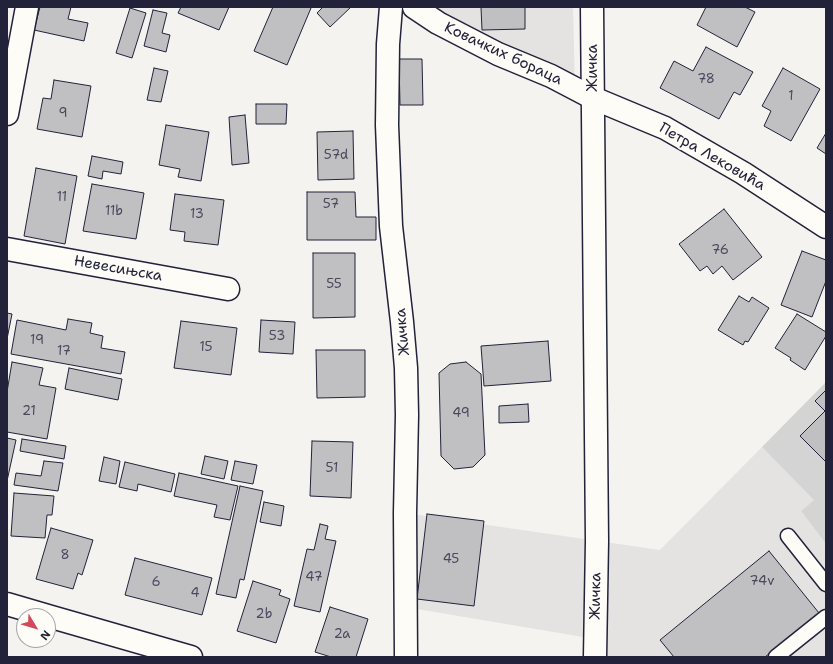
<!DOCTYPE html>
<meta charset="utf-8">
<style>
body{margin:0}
#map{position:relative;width:833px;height:664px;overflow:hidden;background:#f4f3ef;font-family:"Shantell Sans",sans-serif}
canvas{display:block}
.frame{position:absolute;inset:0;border:8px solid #22223b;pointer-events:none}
.north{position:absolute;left:16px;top:608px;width:40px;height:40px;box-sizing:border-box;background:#fdfcf7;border:1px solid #a5a5ac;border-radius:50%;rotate:128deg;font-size:11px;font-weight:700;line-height:16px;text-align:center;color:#22223b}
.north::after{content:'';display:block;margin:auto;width:14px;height:18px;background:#d1495b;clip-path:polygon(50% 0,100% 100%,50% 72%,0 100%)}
</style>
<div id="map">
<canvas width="833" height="664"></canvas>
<div class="frame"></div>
<div class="north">N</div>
</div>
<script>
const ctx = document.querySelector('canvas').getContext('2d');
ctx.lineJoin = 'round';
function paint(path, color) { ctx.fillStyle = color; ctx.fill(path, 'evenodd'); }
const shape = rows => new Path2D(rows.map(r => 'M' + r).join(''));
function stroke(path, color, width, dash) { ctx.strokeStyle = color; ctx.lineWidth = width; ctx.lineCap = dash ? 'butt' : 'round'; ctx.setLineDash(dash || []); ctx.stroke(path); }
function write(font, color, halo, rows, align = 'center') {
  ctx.font = font + ' "Shantell Sans",sans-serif'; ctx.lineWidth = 4; ctx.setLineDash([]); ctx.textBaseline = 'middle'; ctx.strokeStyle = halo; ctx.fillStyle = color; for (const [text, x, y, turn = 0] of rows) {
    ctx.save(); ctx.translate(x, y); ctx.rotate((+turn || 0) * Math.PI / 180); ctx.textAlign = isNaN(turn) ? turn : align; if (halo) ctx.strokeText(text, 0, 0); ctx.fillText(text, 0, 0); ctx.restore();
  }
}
paint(shape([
 [439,7,573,7,575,88,438,23],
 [762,447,815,500,801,511,826,544,826,657,595,657,595,639,405,607,405,513,660,550]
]), '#e4e3e2');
paint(shape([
 [826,382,826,544,801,511,814,500,762,447]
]), '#d5d4d5');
const building = shape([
 [40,7,71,7,68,19,88,23,84,41,34,30,40,7],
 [181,7,229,7,219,30,178,13,181,7],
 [273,7,309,7,311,8,287,65,254,51,273,7],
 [323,7,351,7,330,27,317,13,323,7],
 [481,7,525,7,525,29,482,30,481,7],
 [706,7,745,7,755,12,737,47,697,25,706,7],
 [130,8,146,13,132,58,116,53,130,8],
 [153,10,167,13,162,33,170,35,166,52,144,46,153,10],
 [706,47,753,72,740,95,734,92,719,119,660,88,674,61,693,71,706,47],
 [399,59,422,59,423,105,400,105,399,59],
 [154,68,168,71,161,102,147,100,154,68],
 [783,68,820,89,791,141,764,126,771,111,762,106,783,68],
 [54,80,91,86,82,137,37,129,43,98,51,99,54,80],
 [256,104,287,104,286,124,256,124,256,104],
 [245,115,249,163,232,165,229,117,245,115],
 [166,125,209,132,201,181,178,177,180,169,159,165,166,125],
 [353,131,354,179,318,180,317,132,353,131],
 [826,133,826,154,817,148,826,133],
 [92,156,123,162,121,174,103,171,102,179,88,176,92,156],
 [36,168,77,176,65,244,24,236,36,168],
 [92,184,144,193,136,239,83,231,92,184],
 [307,192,355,192,356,217,376,217,376,240,307,240,307,192],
 [175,194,224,200,218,245,184,241,185,232,170,230,175,194],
 [724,209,762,257,733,280,722,266,713,274,707,266,700,271,679,244,724,209],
 [802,251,826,260,826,281,812,317,781,305,802,251],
 [313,253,355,253,355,317,313,318,313,253],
 [739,296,749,302,752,297,769,308,748,342,745,341,743,345,718,330,739,296],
 [7,313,12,314,7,339,7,313],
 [797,314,826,332,826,336,805,370,790,360,791,358,775,348,797,314],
 [68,319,92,323,90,333,103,336,101,348,125,352,121,374,11,354,17,320,66,330,68,319],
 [261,320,295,322,293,354,259,352,261,320],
 [181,321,237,328,231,375,174,368,181,321],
 [548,341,551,381,484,386,481,346,548,341],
 [316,350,365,350,365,397,317,398,316,350],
 [12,362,43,368,39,385,56,388,47,439,7,432,7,392,12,362],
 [466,362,481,374,485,455,473,467,454,469,441,456,439,373,450,364,466,362],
 [69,368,122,379,118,400,65,389,69,368],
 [826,390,826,462,800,436,825,411,815,401,826,390],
 [528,404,529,422,499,423,499,406,528,404],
 [7,438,16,440,7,481,7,438],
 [22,439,66,446,64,459,20,451,22,439],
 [312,441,353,442,351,498,310,496,312,441],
 [205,456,228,461,224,479,201,474,205,456],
 [104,457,120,461,116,484,99,481,104,457],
 [44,461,63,463,58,491,14,485,16,473,41,476,44,461],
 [235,461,257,465,253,484,231,480,235,461],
 [125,462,175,474,171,492,138,484,137,491,119,487,125,462],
 [179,473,238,486,230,520,214,517,217,505,174,496,179,473],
 [240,486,263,491,244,580,240,579,236,598,216,594,240,486],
 [14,493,54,496,52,515,47,515,45,538,11,536,14,493],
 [264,502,284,506,281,526,260,522,264,502],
 [427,514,484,521,474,606,417,599,427,514],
 [320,524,328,526,325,539,336,541,320,612,294,606,307,549,314,550,320,524],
 [51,528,93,540,82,575,78,573,73,589,36,579,51,528],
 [769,551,819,613,765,657,674,657,660,640,769,551],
 [135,558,212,578,202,615,125,595,135,558],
 [253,581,281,590,279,595,290,599,276,643,237,631,253,581],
 [330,607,368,619,356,657,331,657,315,652,330,607]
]);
paint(building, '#c0bfc2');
stroke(building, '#22223b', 1);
const service = shape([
 [788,536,826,584],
 [776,657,826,617]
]);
const minor = shape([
 [391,7,388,44,387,125,391,226,402,322,406,368,407,415,405,513,406,657],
 [414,7,438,23,498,54,551,76,593,98,665,128,743,173,826,227],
 [7,114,27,7],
 [7,249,228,289],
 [7,604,48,616],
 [48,616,191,657]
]);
const secondary = shape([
 [592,7,597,541,595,657]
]);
stroke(service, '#22223b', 17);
stroke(minor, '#22223b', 25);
stroke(secondary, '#22223b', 25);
stroke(service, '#fdfcf7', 14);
stroke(minor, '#fdfcf7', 22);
stroke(secondary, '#fdfcf7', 22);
write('13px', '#4a495d', null, [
 ["78",706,80],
 ["1",791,97],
 ["9",63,114],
 ["57d",336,156],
 ["11",62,198],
 ["57",331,205],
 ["11b",114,212],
 ["13",197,215],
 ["76",720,251],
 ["55",334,285],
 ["53",277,337],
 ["19",37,341],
 ["15",206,348],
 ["17",64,352],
 ["21",29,412],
 ["49",461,414],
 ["51",332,469],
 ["8",65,556],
 ["45",451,560],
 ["47",314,578],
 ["74v",762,582],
 ["6",156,583],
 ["4",195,594],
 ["2b",264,615],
 ["2a",342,635]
]);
write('15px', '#22223b', '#fdfcf7', [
 ["Ковачких бораца",503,54,25],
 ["Жичка",593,68,-90],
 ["Петра Лековића",712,157,30],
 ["Невесињска",118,269,10],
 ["Жичка",403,332,-95],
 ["Жичка",596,596,-89]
]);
</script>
